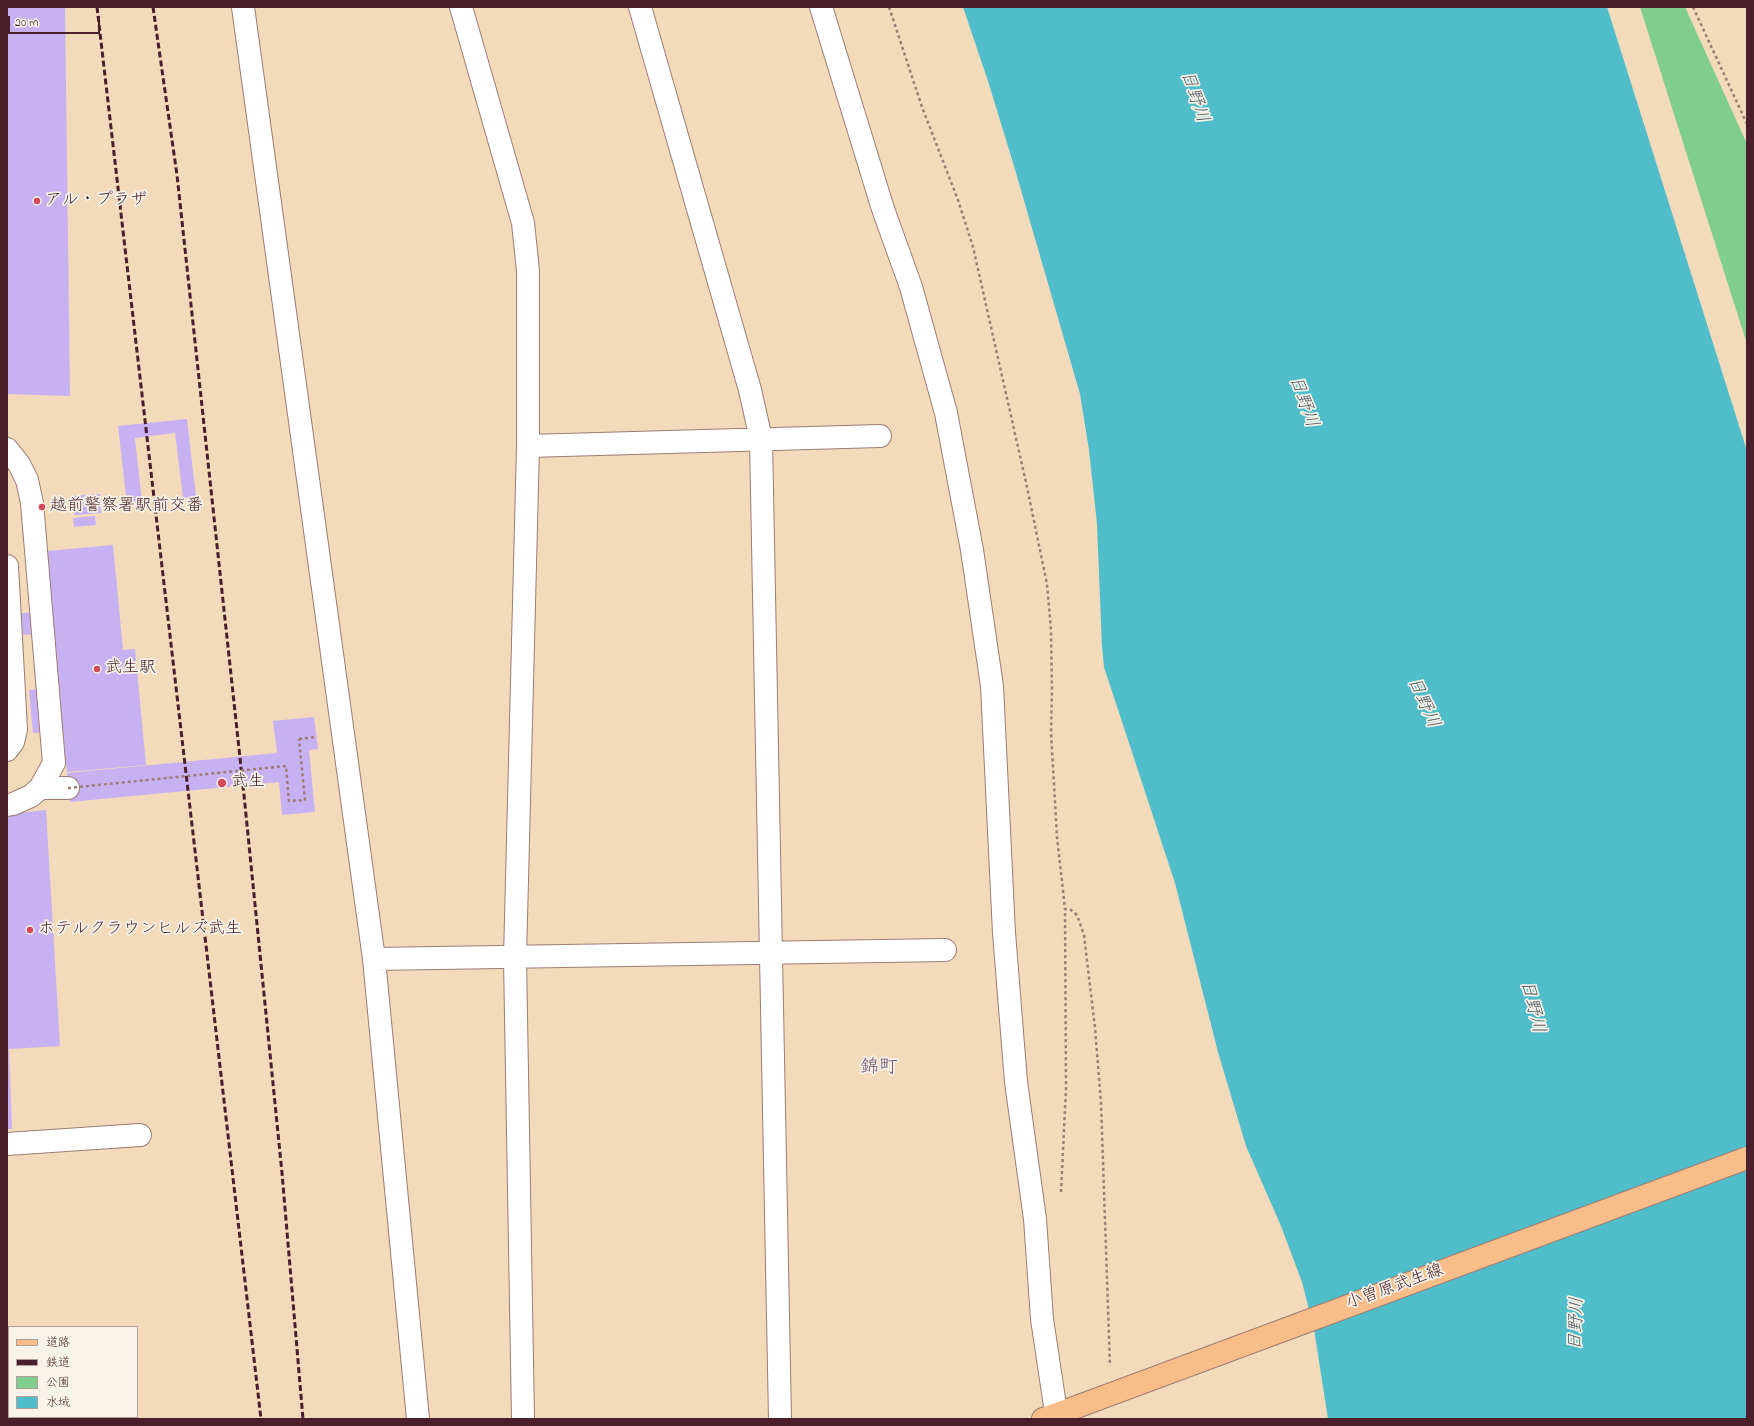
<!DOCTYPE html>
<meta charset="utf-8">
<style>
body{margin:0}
#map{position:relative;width:1754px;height:1426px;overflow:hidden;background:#f2dabb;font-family:"Indie Flower","Klee One",sans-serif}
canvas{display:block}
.frame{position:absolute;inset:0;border:8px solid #4a1f2b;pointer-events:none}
.legend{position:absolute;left:8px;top:1326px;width:130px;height:92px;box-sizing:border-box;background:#f7f3e8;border:1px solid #b29e9c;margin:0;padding:5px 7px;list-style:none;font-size:12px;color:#4a1f2b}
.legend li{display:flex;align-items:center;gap:8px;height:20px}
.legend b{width:20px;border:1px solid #b29e9c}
.scale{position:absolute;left:8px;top:16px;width:92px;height:18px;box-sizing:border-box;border:2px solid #4a1f2b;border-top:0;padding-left:5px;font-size:12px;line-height:14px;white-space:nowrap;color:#4a1f2b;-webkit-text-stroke:3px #f7f3e8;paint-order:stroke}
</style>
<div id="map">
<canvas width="1754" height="1426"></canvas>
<div class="frame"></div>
<ul class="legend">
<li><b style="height:5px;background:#f8bd88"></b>道路</li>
<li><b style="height:5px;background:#4a1f2b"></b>鉄道</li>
<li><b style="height:11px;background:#7fce8d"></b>公園</li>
<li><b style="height:11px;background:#50bdca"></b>水域</li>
</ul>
<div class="scale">20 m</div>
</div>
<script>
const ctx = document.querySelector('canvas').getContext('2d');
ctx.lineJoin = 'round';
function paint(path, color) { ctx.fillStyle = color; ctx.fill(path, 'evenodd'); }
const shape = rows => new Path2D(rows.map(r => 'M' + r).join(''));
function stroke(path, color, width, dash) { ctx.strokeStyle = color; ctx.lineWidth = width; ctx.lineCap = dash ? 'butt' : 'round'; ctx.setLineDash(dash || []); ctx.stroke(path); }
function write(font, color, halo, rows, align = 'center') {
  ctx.font = font + ' "Indie Flower","Klee One",sans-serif'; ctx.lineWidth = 3.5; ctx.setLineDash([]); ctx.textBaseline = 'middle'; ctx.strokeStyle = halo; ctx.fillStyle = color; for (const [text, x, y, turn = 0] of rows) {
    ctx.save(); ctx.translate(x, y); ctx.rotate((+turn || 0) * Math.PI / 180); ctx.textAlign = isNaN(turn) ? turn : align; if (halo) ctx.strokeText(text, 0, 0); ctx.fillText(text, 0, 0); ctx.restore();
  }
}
paint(shape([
 [1640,7,1685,7,1747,144,1747,344]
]), '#7fce8d');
paint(shape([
 [963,7,1607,7,1747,451,1747,1419,1328,1419,1314,1329,1302,1282,1281,1226,1246,1146,1218,1052,1175,883,1104,667,1102,647,1097,524,1089,450,1080,394,1014,166,988,81]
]), '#50bdca');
paint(shape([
 [7,7,65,7,70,396,7,394],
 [187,419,196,497,183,498,175,433,135,438,142,502,127,504,118,426],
 [100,494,101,513,74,515,72,496],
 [95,516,96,525,74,527,73,518],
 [113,545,123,650,135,649,146,765,67,772,63,731,33,733,29,690,59,687,54,633,23,635,21,613,52,611,47,551],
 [314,717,318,749,309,750,315,812,282,815,279,782,70,802,67,773,277,753,273,721],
 [46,810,60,1046,9,1049,12,1129,7,1129,7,814]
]), '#c7b1f3');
const minor = shape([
 [243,7,374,959,418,1419],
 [461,7,523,223,528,271,528,446,515,958,523,1419],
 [640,7,750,390,761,439,780,1419],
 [821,7,883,209,911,287,946,413,972,550,992,686,1004,933,1016,1082,1035,1219,1042,1319,1057,1419],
 [528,446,880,436],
 [7,449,19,464,27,480,32,503,54,763,40,788,31,796,13,804,7,805],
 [7,566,16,729,13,742,7,750],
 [40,788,68,788],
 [374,959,945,950],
 [7,1144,140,1135],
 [7,1407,9,1407]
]);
const major = shape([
 [1043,1419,1079,1406]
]);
stroke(minor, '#9e7c73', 24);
stroke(major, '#9e7c73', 24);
stroke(shape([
 [889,7,922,107,958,200,973,247,1027,487,1047,584,1051,630,1052,691,1051,732,1057,837,1065,909],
 [1693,7,1747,124],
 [299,739,316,737],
 [1061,1192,1066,1089,1065,909,1071,910,1077,915,1084,935,1095,1028,1101,1103,1110,1366]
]), '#9e7c73', 2.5, [3, 3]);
stroke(minor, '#fff', 22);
stroke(major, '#f8bd88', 22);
stroke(shape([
 [97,7,261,1419],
 [153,7,177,175,244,795,282,1173,303,1419]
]), '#4a1f2b', 3, [6, 3]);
const majorBridge = shape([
 [1079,1406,1747,1158]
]);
stroke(majorBridge, '#9e7c73', 24, []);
stroke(shape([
 [68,788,286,766,289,801,305,800,299,739]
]), '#9e7c73', 2.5, [3, 3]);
stroke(majorBridge, '#f8bd88', 22);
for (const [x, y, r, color] of [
 [37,201,4,"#d1495b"],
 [42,507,4,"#d1495b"],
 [97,669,4,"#d1495b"],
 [222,783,5,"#d1495b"],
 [30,930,4,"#d1495b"]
]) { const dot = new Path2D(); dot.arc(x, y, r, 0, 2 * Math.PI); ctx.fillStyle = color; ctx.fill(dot); stroke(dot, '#f7f3e8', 1.5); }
write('17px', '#4a1f2b', '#f7f3e8', [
 ["アル・プラザ",45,201],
 ["越前警察署駅前交番",50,507],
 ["武生駅",105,669],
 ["武生",231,783],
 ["ホテルクラウンヒルズ武生",38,930]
], 'left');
write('17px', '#4a1f2b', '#f7f3e8', [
 ["小曽原武生線",1395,1288,-20]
]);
write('italic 18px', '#4c5663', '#f7f3e8', [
 ["日野川",1193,97,71],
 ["日野川",1302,402,70],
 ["日野川",1422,703,66],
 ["日野川",1531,1007,76],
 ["日野川",1578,1324,-88]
]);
write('19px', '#765271', '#f7f3e8', [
 ["錦町",879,1069]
]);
</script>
